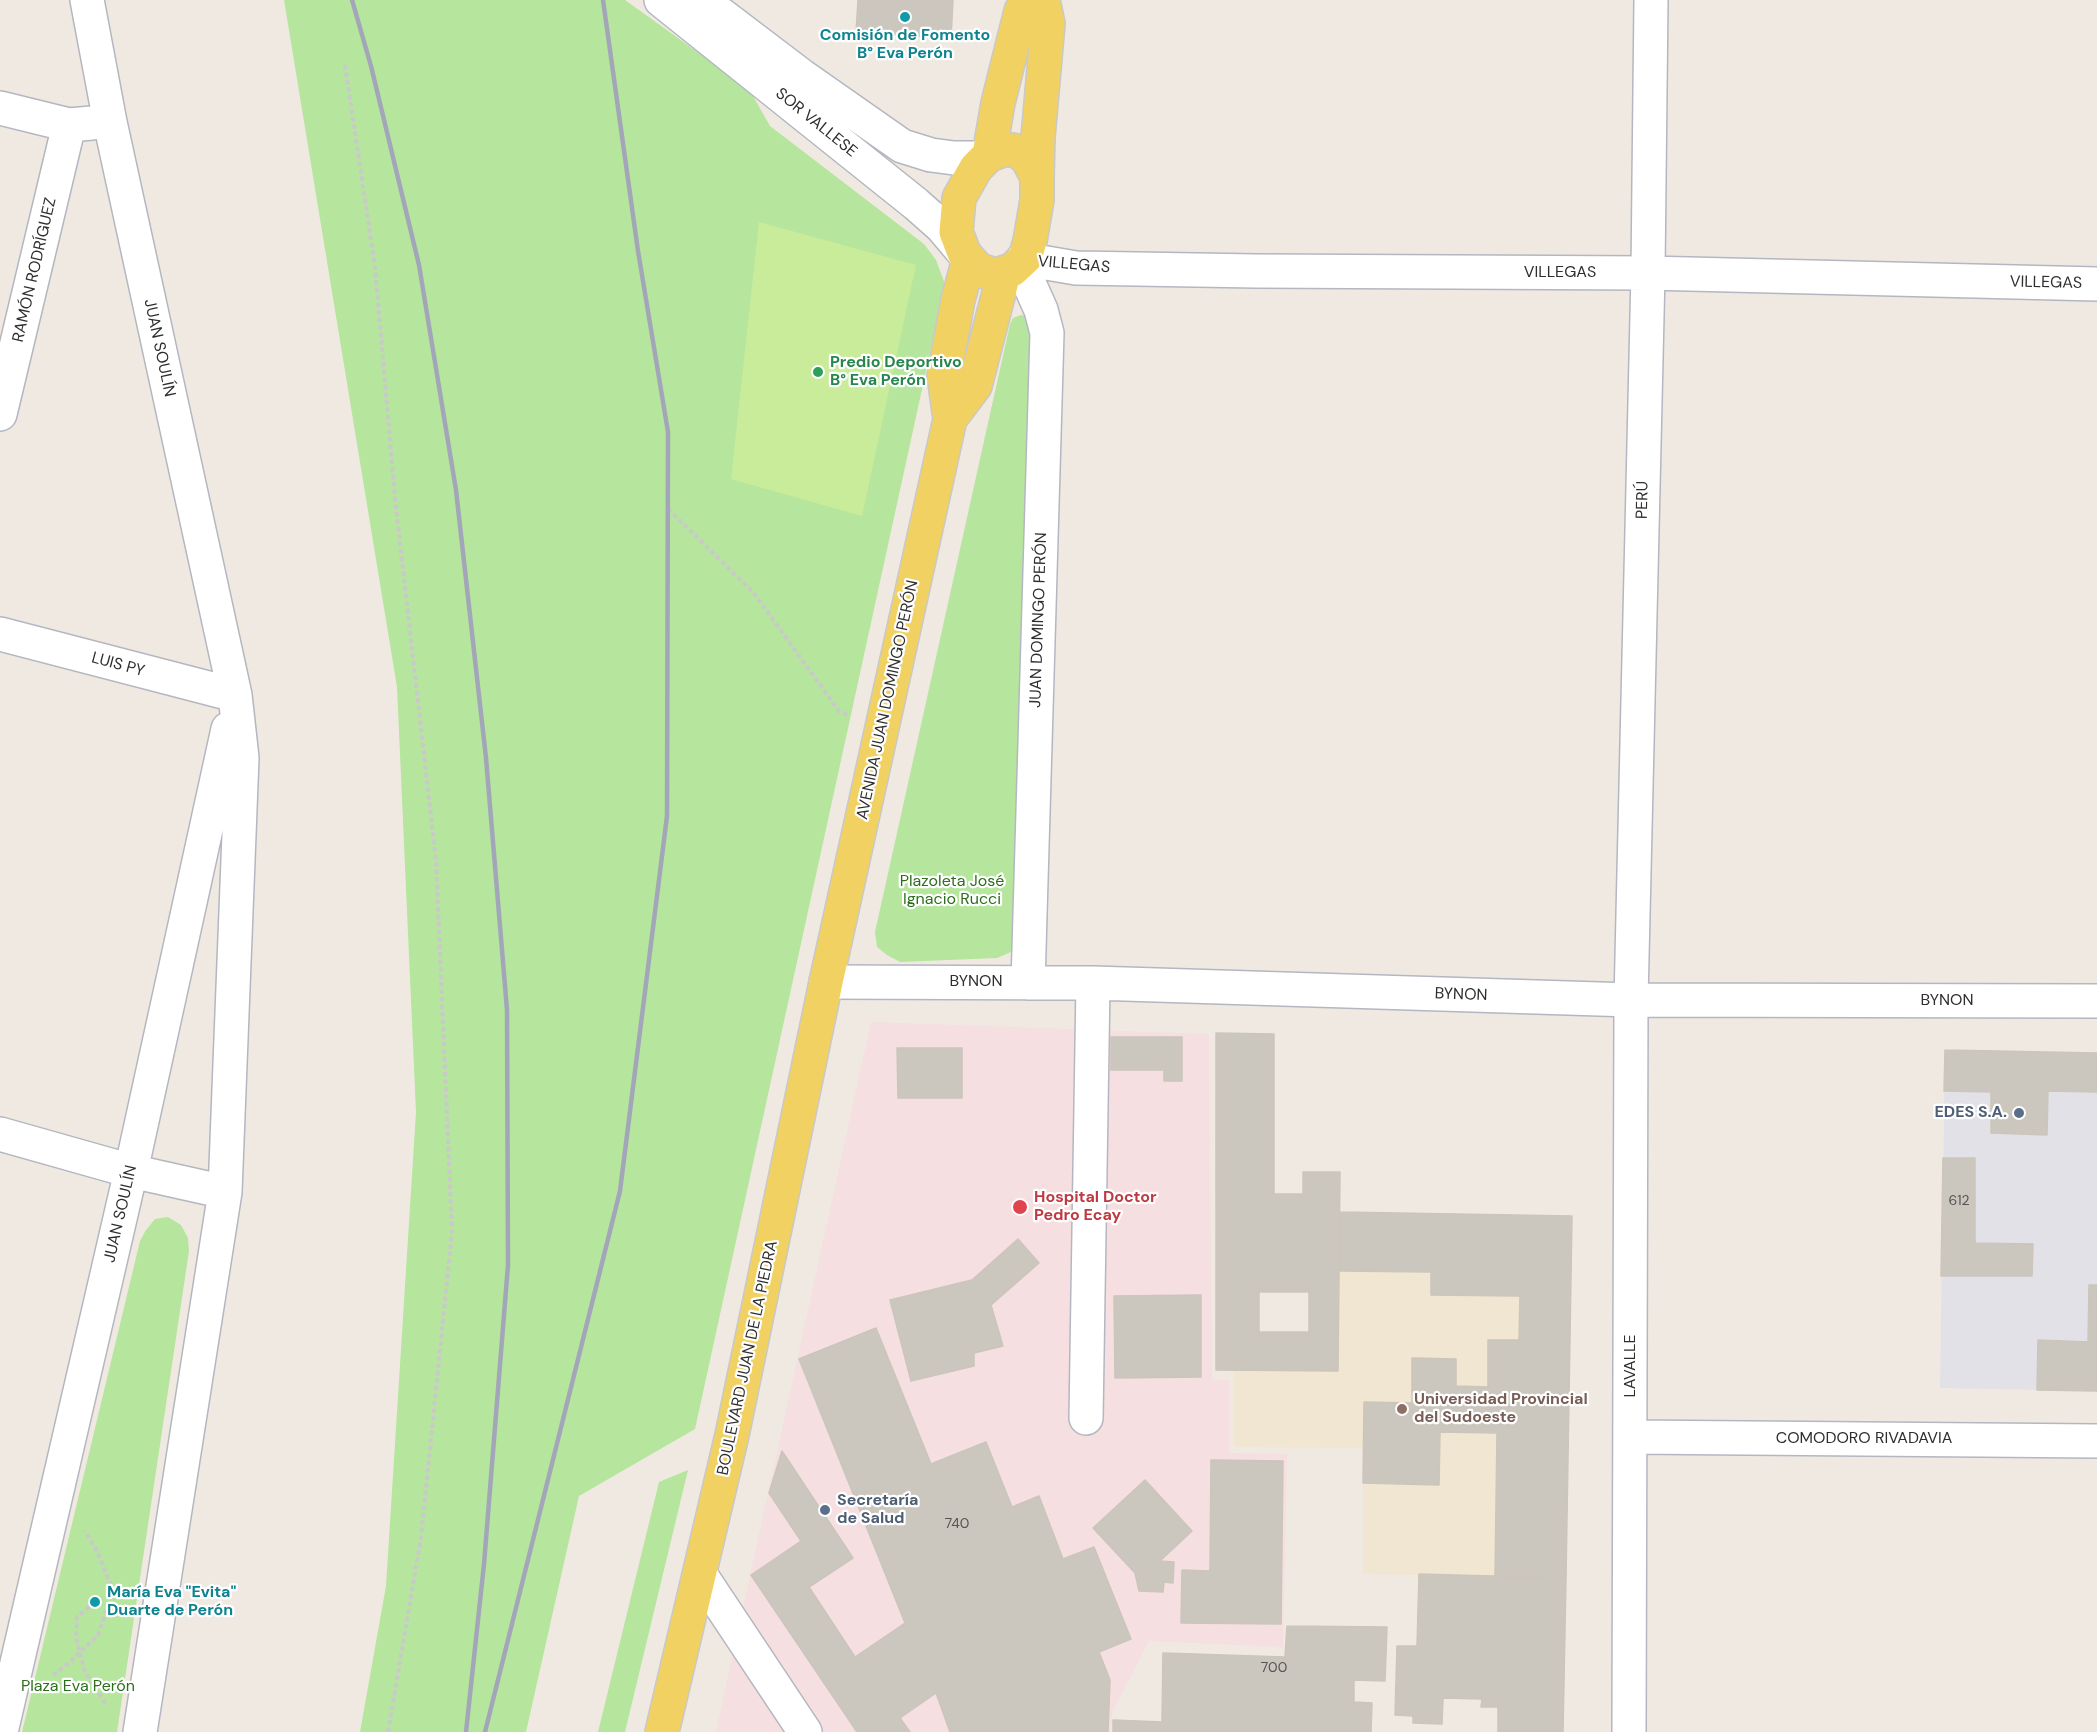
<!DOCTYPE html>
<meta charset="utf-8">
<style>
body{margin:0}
canvas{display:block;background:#efe9e1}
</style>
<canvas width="2097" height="1732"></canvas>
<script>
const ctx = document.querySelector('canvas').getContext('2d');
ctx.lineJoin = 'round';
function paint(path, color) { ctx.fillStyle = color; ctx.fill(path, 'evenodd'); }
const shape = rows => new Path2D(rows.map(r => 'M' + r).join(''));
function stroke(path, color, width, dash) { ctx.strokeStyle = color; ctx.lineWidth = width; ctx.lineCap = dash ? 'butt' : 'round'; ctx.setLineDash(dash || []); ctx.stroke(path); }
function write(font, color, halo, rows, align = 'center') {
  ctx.font = font + ' "DM Sans",sans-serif'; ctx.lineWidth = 4.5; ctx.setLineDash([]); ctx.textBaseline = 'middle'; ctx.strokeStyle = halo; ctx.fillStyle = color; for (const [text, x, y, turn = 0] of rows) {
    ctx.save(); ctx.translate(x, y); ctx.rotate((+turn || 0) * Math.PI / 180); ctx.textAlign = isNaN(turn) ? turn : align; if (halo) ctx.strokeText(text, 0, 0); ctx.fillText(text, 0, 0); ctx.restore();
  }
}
paint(shape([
 [1945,1050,2097,1053,2097,1391,1940,1388]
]), '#e3e1e8');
paint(shape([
 [1340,1212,1572,1216,1566,1578,1363,1574,1363,1448,1234,1447,1234,1370,1338,1370]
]), '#f0e6d1');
paint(shape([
 [871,1022,1209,1034,1212,1380,1229,1380,1229,1453,1287,1454,1283,1647,1149,1641,1112,1713,1111,1732,716,1732]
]), '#f5dfe0');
paint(shape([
 [284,0,625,0,749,89,770,126,924,244,936,260,945,284,695,1429,579,1496,526,1732,360,1732,386,1586,416,1112,397,687],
 [1021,315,1026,316,1030,322,1017,936,1011,952,997,958,900,962,887,955,877,947,875,932,1010,324,1013,318],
 [168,1217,181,1225,188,1238,189,1251,117,1732,22,1732,140,1241,146,1230,155,1219],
 [688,1470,625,1732,598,1732,659,1482]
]), '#b6e59e');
paint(shape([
 [759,222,916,265,862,516,731,479]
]), '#c9ec9a');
const building = shape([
 [858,0,953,0,951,38,856,33,858,0],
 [1216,1033,1274,1034,1274,1194,1303,1194,1303,1172,1340,1172,1338,1371,1216,1370,1216,1033],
 [1259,1292,1309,1292,1309,1332,1259,1332,1259,1292],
 [1111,1037,1182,1037,1182,1081,1164,1081,1164,1070,1111,1070,1111,1037],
 [897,1048,962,1048,962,1098,898,1098,897,1048],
 [1945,1050,2097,1053,2097,1092,2048,1091,2047,1135,1991,1133,1991,1092,1944,1091,1945,1050],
 [1943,1158,1975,1158,1975,1243,2033,1244,2032,1276,1941,1276,1943,1158],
 [1340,1212,1572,1216,1566,1578,1495,1577,1497,1433,1440,1432,1439,1485,1363,1483,1364,1402,1412,1403,1412,1358,1456,1359,1456,1386,1488,1387,1488,1340,1519,1340,1520,1296,1431,1295,1431,1272,1340,1271,1340,1212],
 [1018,1239,1039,1263,991,1305,1003,1346,974,1353,974,1366,911,1381,890,1300,972,1280,1018,1239],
 [2089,1285,2097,1285,2097,1391,2037,1390,2038,1340,2088,1342,2089,1285],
 [1201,1295,1201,1377,1115,1378,1114,1296,1201,1295],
 [876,1328,931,1464,986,1442,1012,1507,1039,1496,1063,1559,1094,1547,1131,1639,1099,1652,1110,1680,1108,1732,950,1732,936,1693,900,1718,910,1732,857,1732,751,1575,801,1541,769,1493,782,1451,853,1558,809,1587,855,1657,905,1623,799,1359,876,1328],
 [1211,1460,1283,1461,1281,1624,1181,1623,1182,1570,1210,1571,1211,1460],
 [1145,1480,1192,1531,1160,1561,1174,1562,1173,1583,1164,1582,1163,1592,1139,1591,1135,1573,1093,1528,1145,1480],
 [1419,1574,1566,1578,1563,1732,1498,1732,1498,1707,1481,1707,1482,1699,1443,1698,1442,1724,1413,1723,1413,1716,1395,1715,1397,1646,1417,1646,1419,1574],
 [1287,1626,1387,1627,1385,1681,1354,1680,1354,1702,1372,1703,1371,1732,1113,1732,1113,1720,1162,1722,1163,1653,1285,1657,1287,1626]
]);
paint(building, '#cbc7bf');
stroke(building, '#cbc5ba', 1.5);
const minor = shape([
 [87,0,110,122,235,695,242,758,225,1192,140,1732],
 [661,0,916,204,942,227,964,253],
 [702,0,802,76,902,146,931,155,954,158,985,158],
 [0,108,69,125,92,123],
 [1023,259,1076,268,1256,271,1648,273,2097,284],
 [1020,263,1041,310,1047,333,1028,983],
 [0,414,69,125],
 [0,634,235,695],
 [826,982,1093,983,1631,1000,2097,1001],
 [0,1134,131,1171,225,1192],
 [1086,1418,1093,983],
 [1631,1437,2097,1441],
 [700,1574,805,1732],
 [1,1732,131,1171,228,729],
 [1629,1732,1631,1000,1648,273,1651,0]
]);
const major = shape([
 [1006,149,1017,151,1027,158,1037,177,1037,200,1030,241,1025,258,1012,270,996,275,979,270,969,259,964,253,956,232,959,198,976,168,989,155,1006,149],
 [989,155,998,103,1021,11,1028,0],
 [1037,177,1038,137,1048,24,1043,0],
 [950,419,975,386,1004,273],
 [662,1732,732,1435,826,982,950,419,944,376,958,300,969,259]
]);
stroke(minor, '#b4b7c1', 36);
stroke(major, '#c9c9c9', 36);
stroke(shape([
 [345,65,375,267,395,498,436,861,452,1231,421,1538,388,1732],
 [668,509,753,592,839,711,848,715],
 [95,1602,77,1617,76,1638,85,1672,107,1706],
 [53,1675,69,1663,98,1635,113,1591,98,1553,85,1531]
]), '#c9c9c9', 4, [4.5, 3]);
stroke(minor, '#fff', 33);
stroke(major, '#f2d163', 33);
stroke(shape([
 [352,0,371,66,419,265,456,490,486,758,507,1010,508,1265,484,1564,466,1732],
 [485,1732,620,1191,667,816,668,432,638,251,603,0]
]), '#a3a6b8', 4.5);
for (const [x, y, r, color] of [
 [905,17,6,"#0f9aa8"],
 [818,372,6,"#2e9e5b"],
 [2019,1113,6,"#5c6f8a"],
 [1020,1207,8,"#e0444e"],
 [1402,1409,6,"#8d6e63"],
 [825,1510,6,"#5c6f8a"],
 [95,1602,6,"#0f9aa8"]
]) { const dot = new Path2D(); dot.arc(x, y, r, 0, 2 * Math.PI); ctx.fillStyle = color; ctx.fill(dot); stroke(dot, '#fff', 2); }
write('14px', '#555452', null, [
 ["612",1959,1201],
 ["740",957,1524],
 ["700",1274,1668]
]);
write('bold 16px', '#0d838f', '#fff', [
 ["Comisión de Fomento",905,36],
 ["B° Eva Perón",905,54],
 ["María Eva \"Evita\"",107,1593,"left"],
 ["Duarte de Perón",107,1611,"left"]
]);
write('16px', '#2e2e2e', '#fff', [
 ["SOR VALLESE",816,123,39],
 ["VILLEGAS",1074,265,5],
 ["RAMÓN RODRÍGUEZ",35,270,-77],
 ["VILLEGAS",1560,273],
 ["VILLEGAS",2046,283,1],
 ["JUAN SOULÍN",159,348,78],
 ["PERÚ",1643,500,-89],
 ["JUAN DOMINGO PERÓN",1039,620,-88],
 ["LUIS PY",118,665,15],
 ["AVENIDA JUAN DOMINGO PERÓN",888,700,-78],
 ["BYNON",976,982],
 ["BYNON",1461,995,2],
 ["BYNON",1947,1001],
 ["JUAN SOULÍN",121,1214,-77],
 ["BOULEVARD JUAN DE LA PIEDRA",748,1358,-78],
 ["LAVALLE",1631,1366,-90],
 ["COMODORO RIVADAVIA",1864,1439]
]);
write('bold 16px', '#27864d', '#fff', [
 ["Predio Deportivo",830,363],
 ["B° Eva Perón",830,381]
], 'left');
write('16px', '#2c6e1b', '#fff', [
 ["Plazoleta José",952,882],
 ["Ignacio Rucci",952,900],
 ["Plaza Eva Perón",78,1687]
]);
write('bold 16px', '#4e5e75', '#fff', [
 ["EDES S.A.",2007,1113],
 ["Secretaría",837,1501,"left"],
 ["de Salud",837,1519,"left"]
], 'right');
write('bold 16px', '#be3a42', '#fff', [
 ["Hospital Doctor",1034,1198],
 ["Pedro Ecay",1034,1216]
], 'left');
write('bold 16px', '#785e54', '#fff', [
 ["Universidad Provincial",1414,1400],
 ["del Sudoeste",1414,1418]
], 'left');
</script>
